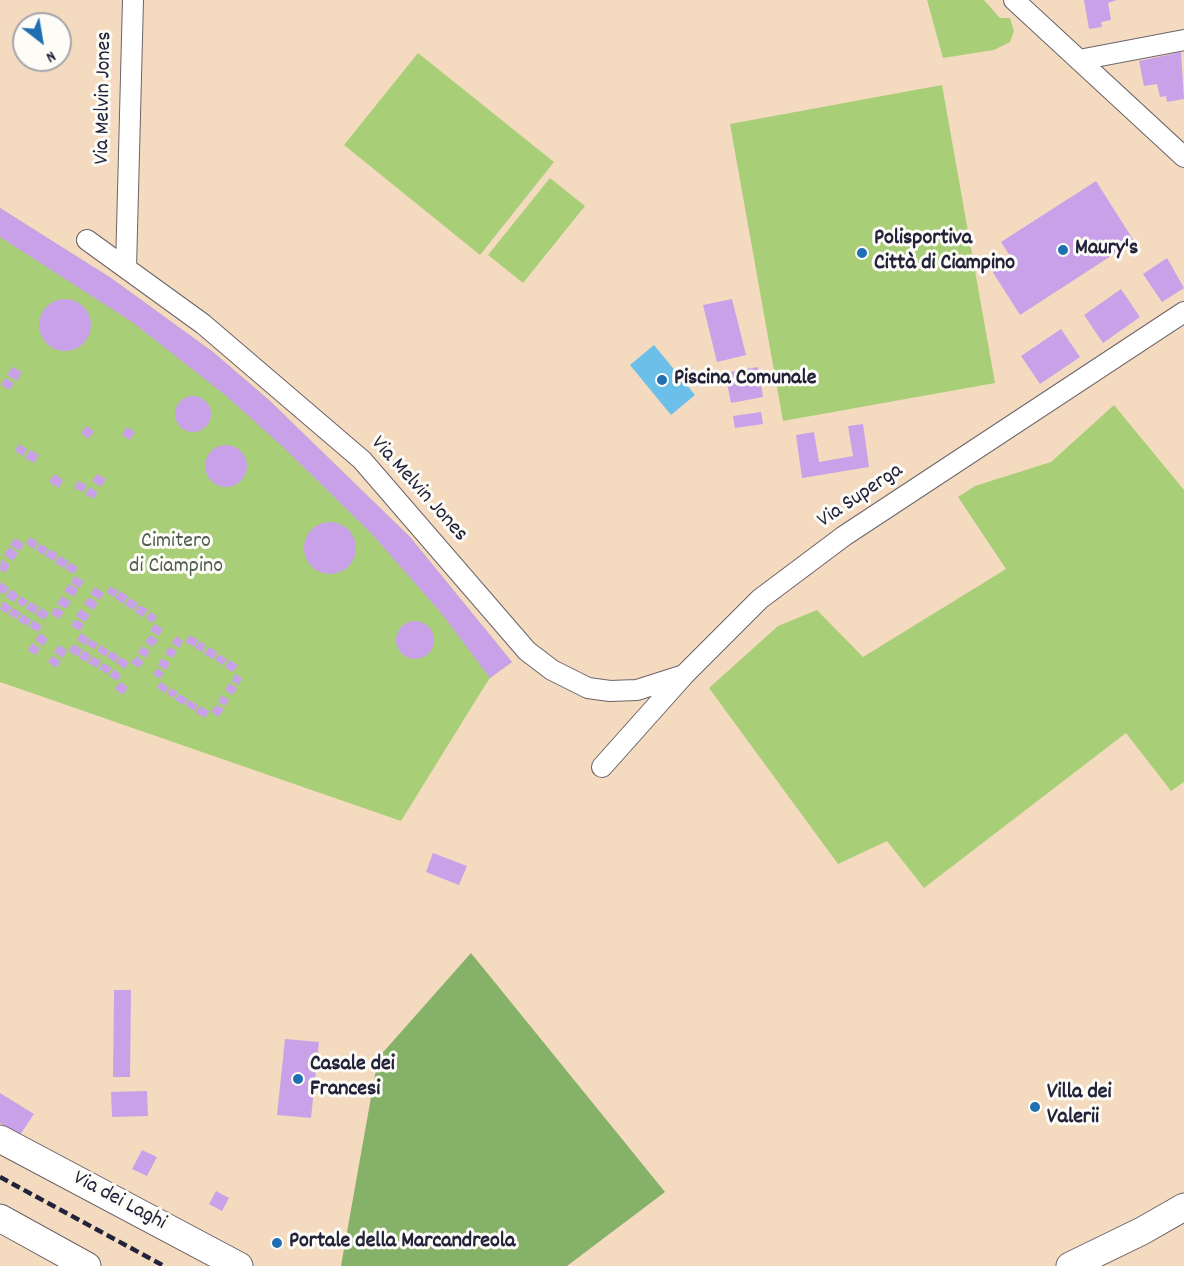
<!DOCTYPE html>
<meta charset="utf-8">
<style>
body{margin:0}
#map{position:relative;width:1184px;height:1266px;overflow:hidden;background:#f4dbbf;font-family:Dekko,sans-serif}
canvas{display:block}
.north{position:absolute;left:12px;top:12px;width:60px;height:60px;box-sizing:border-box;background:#fdfcf7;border:2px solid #a5a5ac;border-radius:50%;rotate:149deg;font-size:16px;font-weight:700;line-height:24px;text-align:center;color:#22223b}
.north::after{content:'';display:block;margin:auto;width:21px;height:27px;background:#1f6fb2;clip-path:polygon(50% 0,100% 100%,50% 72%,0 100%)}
</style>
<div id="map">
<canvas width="1184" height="1266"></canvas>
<div class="north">N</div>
</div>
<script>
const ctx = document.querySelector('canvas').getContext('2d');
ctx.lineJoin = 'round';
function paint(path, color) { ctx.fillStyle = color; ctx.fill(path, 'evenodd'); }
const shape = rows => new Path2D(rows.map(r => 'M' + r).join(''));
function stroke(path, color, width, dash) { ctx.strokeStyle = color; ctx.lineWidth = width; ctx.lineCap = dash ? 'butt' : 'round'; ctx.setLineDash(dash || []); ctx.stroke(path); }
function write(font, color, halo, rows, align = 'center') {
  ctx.font = font + ' Dekko,sans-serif'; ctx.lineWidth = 6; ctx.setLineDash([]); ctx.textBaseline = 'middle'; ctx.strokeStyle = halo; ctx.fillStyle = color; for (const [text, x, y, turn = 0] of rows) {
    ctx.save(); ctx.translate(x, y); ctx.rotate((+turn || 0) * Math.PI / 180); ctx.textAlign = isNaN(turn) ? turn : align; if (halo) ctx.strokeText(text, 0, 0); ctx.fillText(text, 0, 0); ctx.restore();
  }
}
paint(shape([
 [927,0,984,0,1000,18,1010,18,1014,31,1010,42,994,50,943,58],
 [418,53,554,162,480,255,344,145],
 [942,85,995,383,783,421,730,124],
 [550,178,585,206,523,283,488,255],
 [0,208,111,278,213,352,270,401,410,537,512,662,490,678,484,687,401,821,0,682],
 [1114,405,1184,490,1184,782,1171,791,1126,733,924,888,887,841,838,864,709,688,778,626,817,610,863,657,1006,569,958,497,975,486,1051,462]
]), '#a9ce78');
paint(shape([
 [471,953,665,1192,567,1266,341,1266,378,1058]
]), '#86b168');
paint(shape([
 [654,345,695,395,671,415,630,365]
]), '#6cbfe8');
paint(shape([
 [1084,0,1117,0,1108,3,1111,20,1101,22,1102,27,1089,29],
 [1181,52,1184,99,1167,102,1166,96,1160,97,1157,84,1144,86,1139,61],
 [1096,181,1134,241,1020,315,992,271,1012,259,1001,242],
 [0,208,111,278,213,352,270,401,410,537,512,662,490,678,442,614,371,533,283,447,224,394,132,322,0,237],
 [1167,258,1184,288,1162,302,1143,274],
 [1121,289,1140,317,1103,343,1084,315],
 '39 325a26 26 0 1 1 52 0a26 26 0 1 1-52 0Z',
 [732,299,746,355,717,362,703,305],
 [1061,329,1080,357,1040,384,1021,356],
 [12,367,22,372,17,381,7,375],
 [758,367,763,397,731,403,725,373],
 [5,378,14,383,10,390,1,385],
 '175 414a18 18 0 1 1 36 0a18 18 0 1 1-36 0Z',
 [761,412,763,424,735,428,733,416],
 [863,424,869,467,802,478,796,435,814,432,819,462,853,456,848,426],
 [86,426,94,431,89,439,81,433],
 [127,427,135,432,130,440,122,435],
 [19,444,27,449,23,456,15,451],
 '205 466a21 21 0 1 1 42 0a21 21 0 1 1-42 0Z',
 [30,450,39,455,34,463,25,458],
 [54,474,63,480,59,488,49,482],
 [97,474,106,479,101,487,92,481],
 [78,481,87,485,83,492,74,488],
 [90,487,98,493,93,499,85,494],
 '304 548a26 26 0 1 1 52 0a26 26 0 1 1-52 0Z',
 [30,537,38,542,34,549,26,544],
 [15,538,24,544,20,551,10,545],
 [39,544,48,548,44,555,36,550],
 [9,547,18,553,13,561,4,555],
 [50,549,58,554,54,561,45,556],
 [60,556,68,561,64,568,55,563],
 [1,559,10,565,5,573,0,570],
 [69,562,78,567,74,574,65,569],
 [75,576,84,581,80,588,71,583],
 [0,582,9,588,4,595,0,592],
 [69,584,78,589,74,597,64,591],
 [110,586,118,591,114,597,107,593],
 [95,587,104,593,100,600,90,594],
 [11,589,19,595,14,602,6,597],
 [120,591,128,596,123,604,115,598],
 [21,596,28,601,24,607,17,603],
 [62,596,71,602,66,609,57,604],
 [89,597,98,603,93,610,84,604],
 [129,598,138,603,133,610,125,605],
 [3,601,12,607,7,614,0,609],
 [30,602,39,607,35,614,26,609],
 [139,605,148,609,143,617,135,612],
 [55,607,64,612,59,619,51,614],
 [13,608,21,613,17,619,9,615],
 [41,608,49,613,44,620,36,615],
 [80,609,90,615,85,622,76,616],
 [150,612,157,616,153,623,146,618],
 [23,614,31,620,27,626,18,621],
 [75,619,84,624,80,631,71,626],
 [33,620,42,626,38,632,29,627],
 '396 640a19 19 0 1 1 38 0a19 19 0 1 1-38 0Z',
 [155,624,163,629,159,636,150,631],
 [40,633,48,639,43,646,35,640],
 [81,633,89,638,85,645,77,640],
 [150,635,158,640,153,647,145,642],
 [190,635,198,640,194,647,185,642],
 [176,636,183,641,179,648,172,643],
 [90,639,98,644,95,649,86,645],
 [199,641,206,645,202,652,195,648],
 [32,643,40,648,36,655,28,651],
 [73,644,82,649,78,657,69,651],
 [59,645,67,650,63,658,54,652],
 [101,645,109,651,105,657,97,651],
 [142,646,150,651,146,658,138,653],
 [169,647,177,651,173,658,165,654],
 [209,647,217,652,213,659,204,654],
 [83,650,91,655,87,662,79,658],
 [111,651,119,656,115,662,107,657],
 [218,654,227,659,223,665,215,660],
 [52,656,61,661,56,668,48,662],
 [93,656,101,661,97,668,88,663],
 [136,656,144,662,139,668,131,663],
 [120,657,129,662,125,669,116,663],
 [162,658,170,663,166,670,158,665],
 [229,660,238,665,233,672,225,667],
 [103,663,112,668,107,674,99,669],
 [157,668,164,673,160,679,153,674],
 [114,669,121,675,117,681,109,676],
 [235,674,242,678,239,685,232,681],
 [120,682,128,687,123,695,115,689],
 [160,682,168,687,165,693,157,688],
 [229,683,237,688,233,695,225,690],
 [170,688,178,692,174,698,167,694],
 [179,694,188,699,184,705,175,700],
 [222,695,229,700,225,706,218,702],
 [189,700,198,705,195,711,186,706],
 [216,705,224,709,219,717,211,712],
 [200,706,209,711,205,718,196,713],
 [433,853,467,866,459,885,426,872],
 [114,990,131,990,130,1077,113,1077],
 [285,1039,319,1042,311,1118,277,1115],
 [147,1091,148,1116,112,1117,111,1092],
 [0,1093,34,1114,20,1135,0,1123],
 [142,1150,157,1157,147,1176,132,1169],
 [216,1191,229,1198,222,1211,209,1204],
 [275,1237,284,1242,280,1250,271,1245]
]), '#c8a1e9');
const minor = shape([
 [1014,0,1184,157],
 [1079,60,1184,40],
 [87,240,203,324,362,460,527,651,552,670,588,688,610,691,637,690,684,675],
 [126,268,133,0],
 [602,767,684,675,760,599,844,536,1184,312]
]);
const secondary = shape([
 [0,1139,239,1266],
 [0,1218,87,1266],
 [1070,1266,1142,1231,1184,1207]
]);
stroke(minor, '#6c6369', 22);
stroke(secondary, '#6c6369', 29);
stroke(minor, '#fff', 20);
stroke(secondary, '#fff', 27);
stroke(shape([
 [0,1177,164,1266]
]), '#22223b', 4.5, [9, 4.5]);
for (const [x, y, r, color] of [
 [1063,250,6,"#1f6fb2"],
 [862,253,6,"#1f6fb2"],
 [662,380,6,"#1f6fb2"],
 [298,1079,6,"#1f6fb2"],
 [1035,1107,6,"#1f6fb2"],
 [277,1243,6,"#1f6fb2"]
]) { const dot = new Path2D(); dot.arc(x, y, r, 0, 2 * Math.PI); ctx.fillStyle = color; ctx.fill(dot); stroke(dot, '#fdfcf7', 2); }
write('22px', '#22223b', '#fdfcf7', [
 ["Via Melvin Jones",105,98,-89],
 ["Via Melvin Jones",418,490,48],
 ["Via Superga",861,497,-34],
 ["Via dei Laghi",119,1202,28]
]);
write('bold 22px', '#22223b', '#fdfcf7', [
 ["Polisportiva",874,240],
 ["Città di Ciampino",874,265],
 ["Maury's",1075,250],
 ["Piscina Comunale",674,380],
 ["Casale dei",310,1066],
 ["Francesi",310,1091],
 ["Villa dei",1047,1094],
 ["Valerii",1047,1119],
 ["Portale della Marcandreola",289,1243]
], 'left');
write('22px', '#515e50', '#fdfcf7', [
 ["Cimitero",176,543],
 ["di Ciampino",176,568]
]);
</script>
